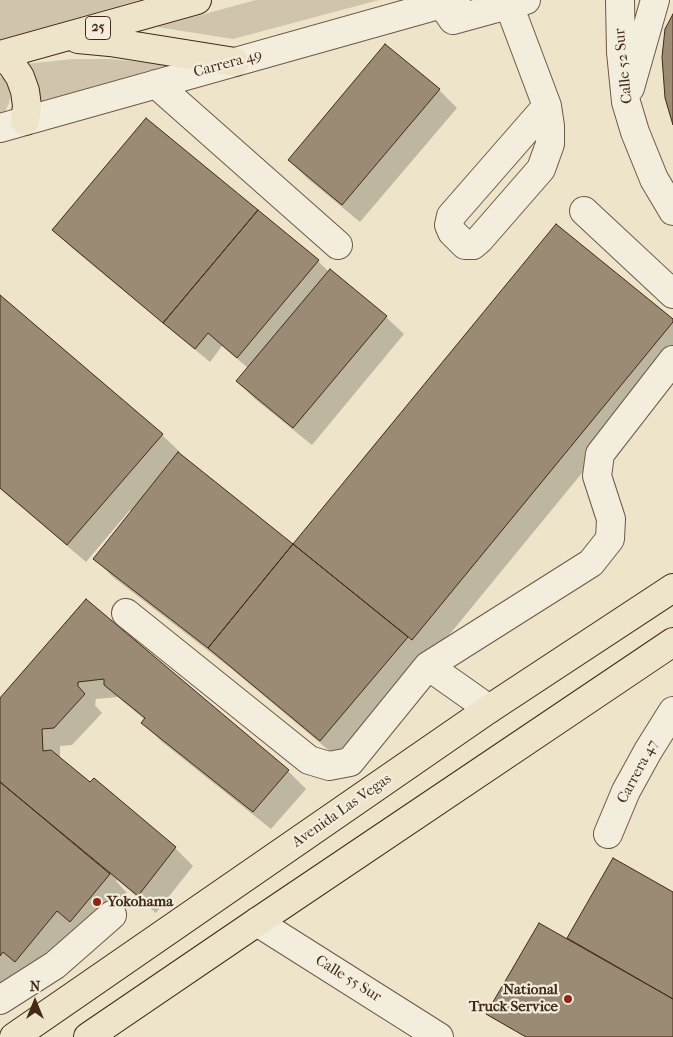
<!DOCTYPE html>
<style>
body{margin:0}
#map{position:relative;width:673px;height:1037px;overflow:hidden;background:#ede4ca;font-family:"IM FELL French Canon",serif}
canvas{display:block}
.north{position:absolute;left:10px;top:977px;width:50px;height:50px;-webkit-text-stroke:4px #f3eddd;paint-order:stroke;rotate:0deg;font-size:14px;font-weight:700;line-height:20px;text-align:center;color:#432917}
.north::after{content:'';display:block;margin:auto;width:18px;height:22px;background:#432917;clip-path:polygon(50% 0,100% 100%,50% 72%,0 100%)}
</style>
<div id="map">
<canvas width="673" height="1037"></canvas>
<div class="north">N</div>
</div>
<script>
const ctx = document.querySelector('canvas').getContext('2d');
ctx.lineJoin = 'round';
function paint(path, color) { ctx.fillStyle = color; ctx.fill(path, 'evenodd'); }
const shape = rows => new Path2D(rows.map(r => 'M' + r).join(''));
function stroke(path, color, width, dash) { ctx.strokeStyle = color; ctx.lineWidth = width; ctx.lineCap = dash ? 'butt' : 'round'; ctx.setLineDash(dash || []); ctx.stroke(path); }
function write(font, color, halo, rows, align = 'center') {
  ctx.font = font + ' "IM FELL French Canon",serif'; ctx.lineWidth = 4.5; ctx.setLineDash([]); ctx.textBaseline = 'middle'; ctx.strokeStyle = halo; ctx.fillStyle = color; for (const [text, x, y, turn = 0] of rows) {
    ctx.save(); ctx.translate(x, y); ctx.rotate((+turn || 0) * Math.PI / 180); ctx.textAlign = isNaN(turn) ? turn : align; if (halo) ctx.strokeText(text, 0, 0); ctx.fillText(text, 0, 0); ctx.restore();
  }
}
paint(shape([
 [0,0,139,0,0,40],
 [256,0,379,0,233,39,157,27],
 [73,59,111,59,168,65,41,102,35,79,26,64],
 [0,76,4,79,11,92,9,103,4,114,0,116]
]), '#d0c4ac');
paint(shape([
 [439,90,457,108,360,222,307,178,289,160],
 [556,225,673,320,673,362,431,657,338,758,228,666,113,577,95,559,132,512,130,510,86,562,0,489,0,297,162,435,180,452,179,454,293,546],
 [54,230,318,261,329,272,386,317,404,334,312,445,255,399,237,381,248,368,222,346,210,362,72,248],
 [86,601,288,771,306,789,271,829,161,741,143,723,145,720,118,697,96,699,95,705,102,713,72,745,60,746,60,759,175,848,193,866,156,913,117,880,116,881,127,893,88,939,34,979,22,969,0,995,0,700],
 [614,860,673,894,673,1037,525,1037,492,1018,488,1014,567,940]
]), '#0003');
const building = shape([
 [673,14,673,125,665,98,662,57,665,29,673,14],
 [385,44,440,89,342,205,288,160,385,44],
 [146,118,258,210,163,323,52,230,146,118],
 [258,210,319,260,237,358,208,333,195,349,163,323,258,210],
 [556,224,673,319,673,322,412,640,293,544,556,224],
 [330,269,387,316,293,428,236,381,330,269],
 [0,295,163,434,67,545,0,488,0,295],
 [178,452,293,544,208,648,93,559,178,452],
 [293,544,408,637,320,741,208,648,293,544],
 [86,599,289,770,253,812,141,723,145,718,104,685,104,679,78,682,78,686,85,694,54,728,42,729,43,751,51,750,90,782,94,778,176,847,138,896,0,782,0,698,86,599],
 [0,782,110,874,70,922,57,911,15,962,3,952,0,956,0,782],
 [613,858,673,892,673,999,567,938,613,858],
 [539,923,673,999,673,1037,526,1037,486,1014,539,923]
]);
paint(building, '#9b8a74');
stroke(building, '#432917', 1);
const minor = shape([
 [620,0,621,52,626,102,635,132,654,179,673,211],
 [442,4,453,20,526,0],
 [509,5,547,106,550,126,550,144,541,169,480,239,473,245,465,245,452,232,449,225,451,216,547,106],
 [156,84,338,245],
 [630,88,655,0],
 [0,128,456,0],
 [584,211,673,294],
 [126,613,309,760,329,766,350,762,428,666,591,563,610,539,611,519,597,476,600,454,673,360],
 [428,666,489,709],
 [608,834,626,791,648,751,673,711],
 [257,922,439,1037],
 [0,1000,55,965,112,915]
]);
const major = shape([
 [14,1037,489,709,673,588],
 [88,1037,257,922,673,642]
]);
const highway = shape([
 [78,39,110,42,235,62],
 [0,55,197,0],
 [1,55,12,65,20,77,25,91,27,106,25,121]
]);
stroke(minor, '#6e5844', 30);
stroke(major, '#432917', 30);
stroke(highway, '#432917', 30);
stroke(minor, '#f3eddd', 28);
stroke(major, '#ede4ca', 28);
stroke(highway, '#ede4ca', 28);
for (const [x, y, r, color] of [
 [97,902,5,"#8f2418"],
 [568,999,5,"#8f2418"]
]) { const dot = new Path2D(); dot.arc(x, y, r, 0, 2 * Math.PI); ctx.fillStyle = color; ctx.fill(dot); stroke(dot, '#f3eddd', 2); }
for (const [x, y, w] of [
 [98,28,25]
]) { const box = new Path2D(); box.roundRect(x - w / 2, y - 11.5, w, 23, 4); ctx.fillStyle = '#f3eddd'; ctx.fill(box); stroke(box, '#432917', 1); }
write('bold 14px', '#432917', null, [
 ["25",98,28]
]);
write('15px', '#432917', '#f3eddd', [
 ["Carrera 49",228,64,-15],
 ["Calle 52 Sur",624,66,-96],
 ["Carrera 47",638,772,-62],
 ["Avenida Las Vegas",342,811,-35],
 ["Calle 55 Sur",348,979,32]
]);
write('bold 15px', '#432917', '#f3eddd', [
 ["Yokohama",107,902],
 ["National",558,990,"right"],
 ["Truck Service",558,1007,"right"]
], 'left');
</script>
